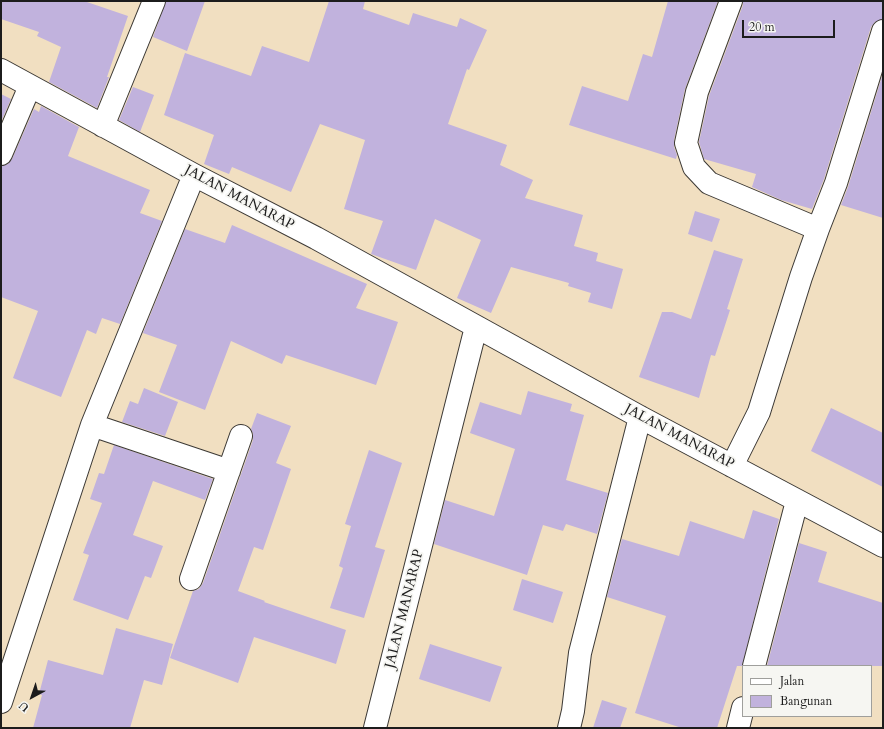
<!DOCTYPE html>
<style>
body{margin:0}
#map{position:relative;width:884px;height:729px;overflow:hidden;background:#f1dfc1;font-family:Cardo,serif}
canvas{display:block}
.frame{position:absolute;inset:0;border:2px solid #1c1c1c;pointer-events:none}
.legend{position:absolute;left:742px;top:665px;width:130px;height:52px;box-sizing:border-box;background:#f6f6f2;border:1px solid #9f9f9c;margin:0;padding:5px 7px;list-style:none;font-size:12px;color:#1c1c1c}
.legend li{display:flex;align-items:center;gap:8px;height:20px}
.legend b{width:20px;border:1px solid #9f9f9c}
.north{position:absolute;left:12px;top:677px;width:40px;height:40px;-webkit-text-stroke:3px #f6f6f2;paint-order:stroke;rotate:220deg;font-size:11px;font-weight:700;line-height:16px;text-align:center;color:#1c1c1c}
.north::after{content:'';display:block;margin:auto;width:14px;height:18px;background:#1c1c1c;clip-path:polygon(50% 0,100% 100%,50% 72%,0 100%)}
.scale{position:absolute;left:742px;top:20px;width:93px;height:18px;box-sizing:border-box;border:2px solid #1c1c1c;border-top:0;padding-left:5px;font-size:12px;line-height:14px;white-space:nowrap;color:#1c1c1c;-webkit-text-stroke:3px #f6f6f2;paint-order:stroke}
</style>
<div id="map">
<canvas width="884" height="729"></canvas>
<div class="frame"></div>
<ul class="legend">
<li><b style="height:5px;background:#fff"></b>Jalan</li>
<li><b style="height:11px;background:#c1b2dd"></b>Bangunan</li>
</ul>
<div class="north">U</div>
<div class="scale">20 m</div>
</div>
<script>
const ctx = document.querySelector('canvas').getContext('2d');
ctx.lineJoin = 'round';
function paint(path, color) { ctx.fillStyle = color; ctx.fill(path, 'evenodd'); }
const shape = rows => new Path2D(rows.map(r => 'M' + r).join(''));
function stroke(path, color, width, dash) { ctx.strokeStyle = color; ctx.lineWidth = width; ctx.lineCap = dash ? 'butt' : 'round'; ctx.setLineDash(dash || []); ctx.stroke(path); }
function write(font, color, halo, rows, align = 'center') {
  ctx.font = font + ' Cardo,serif'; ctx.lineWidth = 3.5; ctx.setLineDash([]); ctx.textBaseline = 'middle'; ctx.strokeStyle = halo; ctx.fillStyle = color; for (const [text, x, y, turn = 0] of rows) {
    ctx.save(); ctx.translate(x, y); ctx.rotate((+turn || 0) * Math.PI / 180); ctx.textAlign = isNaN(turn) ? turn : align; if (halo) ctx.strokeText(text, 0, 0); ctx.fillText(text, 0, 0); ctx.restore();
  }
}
paint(shape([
 [1,1,84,1,128,16,107,77,109,77,97,108,49,82,61,47,37,36,39,32,1,19],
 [166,1,205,1,187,51,153,37],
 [329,1,365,1,363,9,409,25,413,13,457,27,460,18,487,30,469,70,467,69,448,124,507,145,500,165,533,180,525,198,583,215,574,246,598,253,596,261,623,269,612,309,588,302,591,293,568,286,569,283,511,267,491,313,457,298,481,240,435,219,416,270,371,254,383,221,344,209,365,140,320,124,291,192,232,167,229,174,204,164,214,135,164,115,185,53,251,76,262,46,309,62],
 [668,1,718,1,685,89,674,140,674,147,677,155,676,159,569,125,582,86,628,101,643,54,652,57],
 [743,1,883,1,883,19,875,22,871,27,824,179,812,209,781,200,752,187,756,174,704,159,699,142,709,96,743,5],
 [883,73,883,218,841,205,848,187],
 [133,87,154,95,140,132,119,120],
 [1,94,11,99,1,122],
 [41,106,79,127,68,156,150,190,140,213,162,221,120,324,102,318,96,334,87,330,61,397,13,378,38,311,1,297,1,166,8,164,12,159,34,109,39,112],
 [695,211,720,219,712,242,688,234],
 [232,225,367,284,356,308,398,322,376,385,286,355,282,364,231,341,205,410,159,392,177,345,143,333,185,229,225,243],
 [714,250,743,259,727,309,730,310,715,356,711,355,699,398,639,377,662,312,672,312,691,319],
 [144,388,178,402,165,436,122,422,130,401,138,404],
 [528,391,572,404,570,411,584,415,566,480,608,493,597,534,566,524,563,531,543,525,527,575,434,544,445,500,494,516,515,449,470,433,480,402,521,415],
 [831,408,883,433,883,487,811,451],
 [257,413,291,426,276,463,291,469,263,550,254,547,238,591,265,601,264,602,346,630,336,664,254,637,238,683,170,658,193,591,199,589,203,583,253,440,253,434,251,429],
 [114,445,213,479,205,500,153,481,133,535,163,546,151,578,145,576,128,620,73,600,89,555,83,553,102,503,90,499,99,473,104,474],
 [369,450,402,463,375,547,385,550,364,618,330,608,343,568,339,566,351,526,345,524],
 [753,510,779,519,742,666,737,666,717,728,682,728,635,713,666,616,607,597,622,539,679,556,690,521,744,539],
 [799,543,827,552,818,582,883,603,883,666,767,666],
 [522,579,563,592,553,623,513,610],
 [116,628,173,644,162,685,144,680,130,728,33,728,42,695,39,694,48,660,103,675],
 [430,644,502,667,490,702,419,679],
 [602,700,627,708,620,728,593,728]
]), '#c1b2dd');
const minor = shape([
 [731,1,697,92,686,143,694,167,709,183,818,229,801,277,759,412,732,466],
 [1,70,194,175,316,238,640,417,883,546],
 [103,126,154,1],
 [1,154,30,86],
 [818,229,836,183,883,31],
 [92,425,229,471],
 [191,579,241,436],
 [754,666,797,501],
 [1,702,92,425,194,175],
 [375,728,476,327],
 [569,728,573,711,580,653,640,417],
 [738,728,743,708]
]);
stroke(minor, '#3c3935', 24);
stroke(minor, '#fff', 22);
write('14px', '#1c1c1c', '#f6f6f2', [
 ["JALAN MANARAP",239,198,28],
 ["JALAN MANARAP",679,437,28],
 ["JALAN MANARAP",405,609,-76]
]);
</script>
